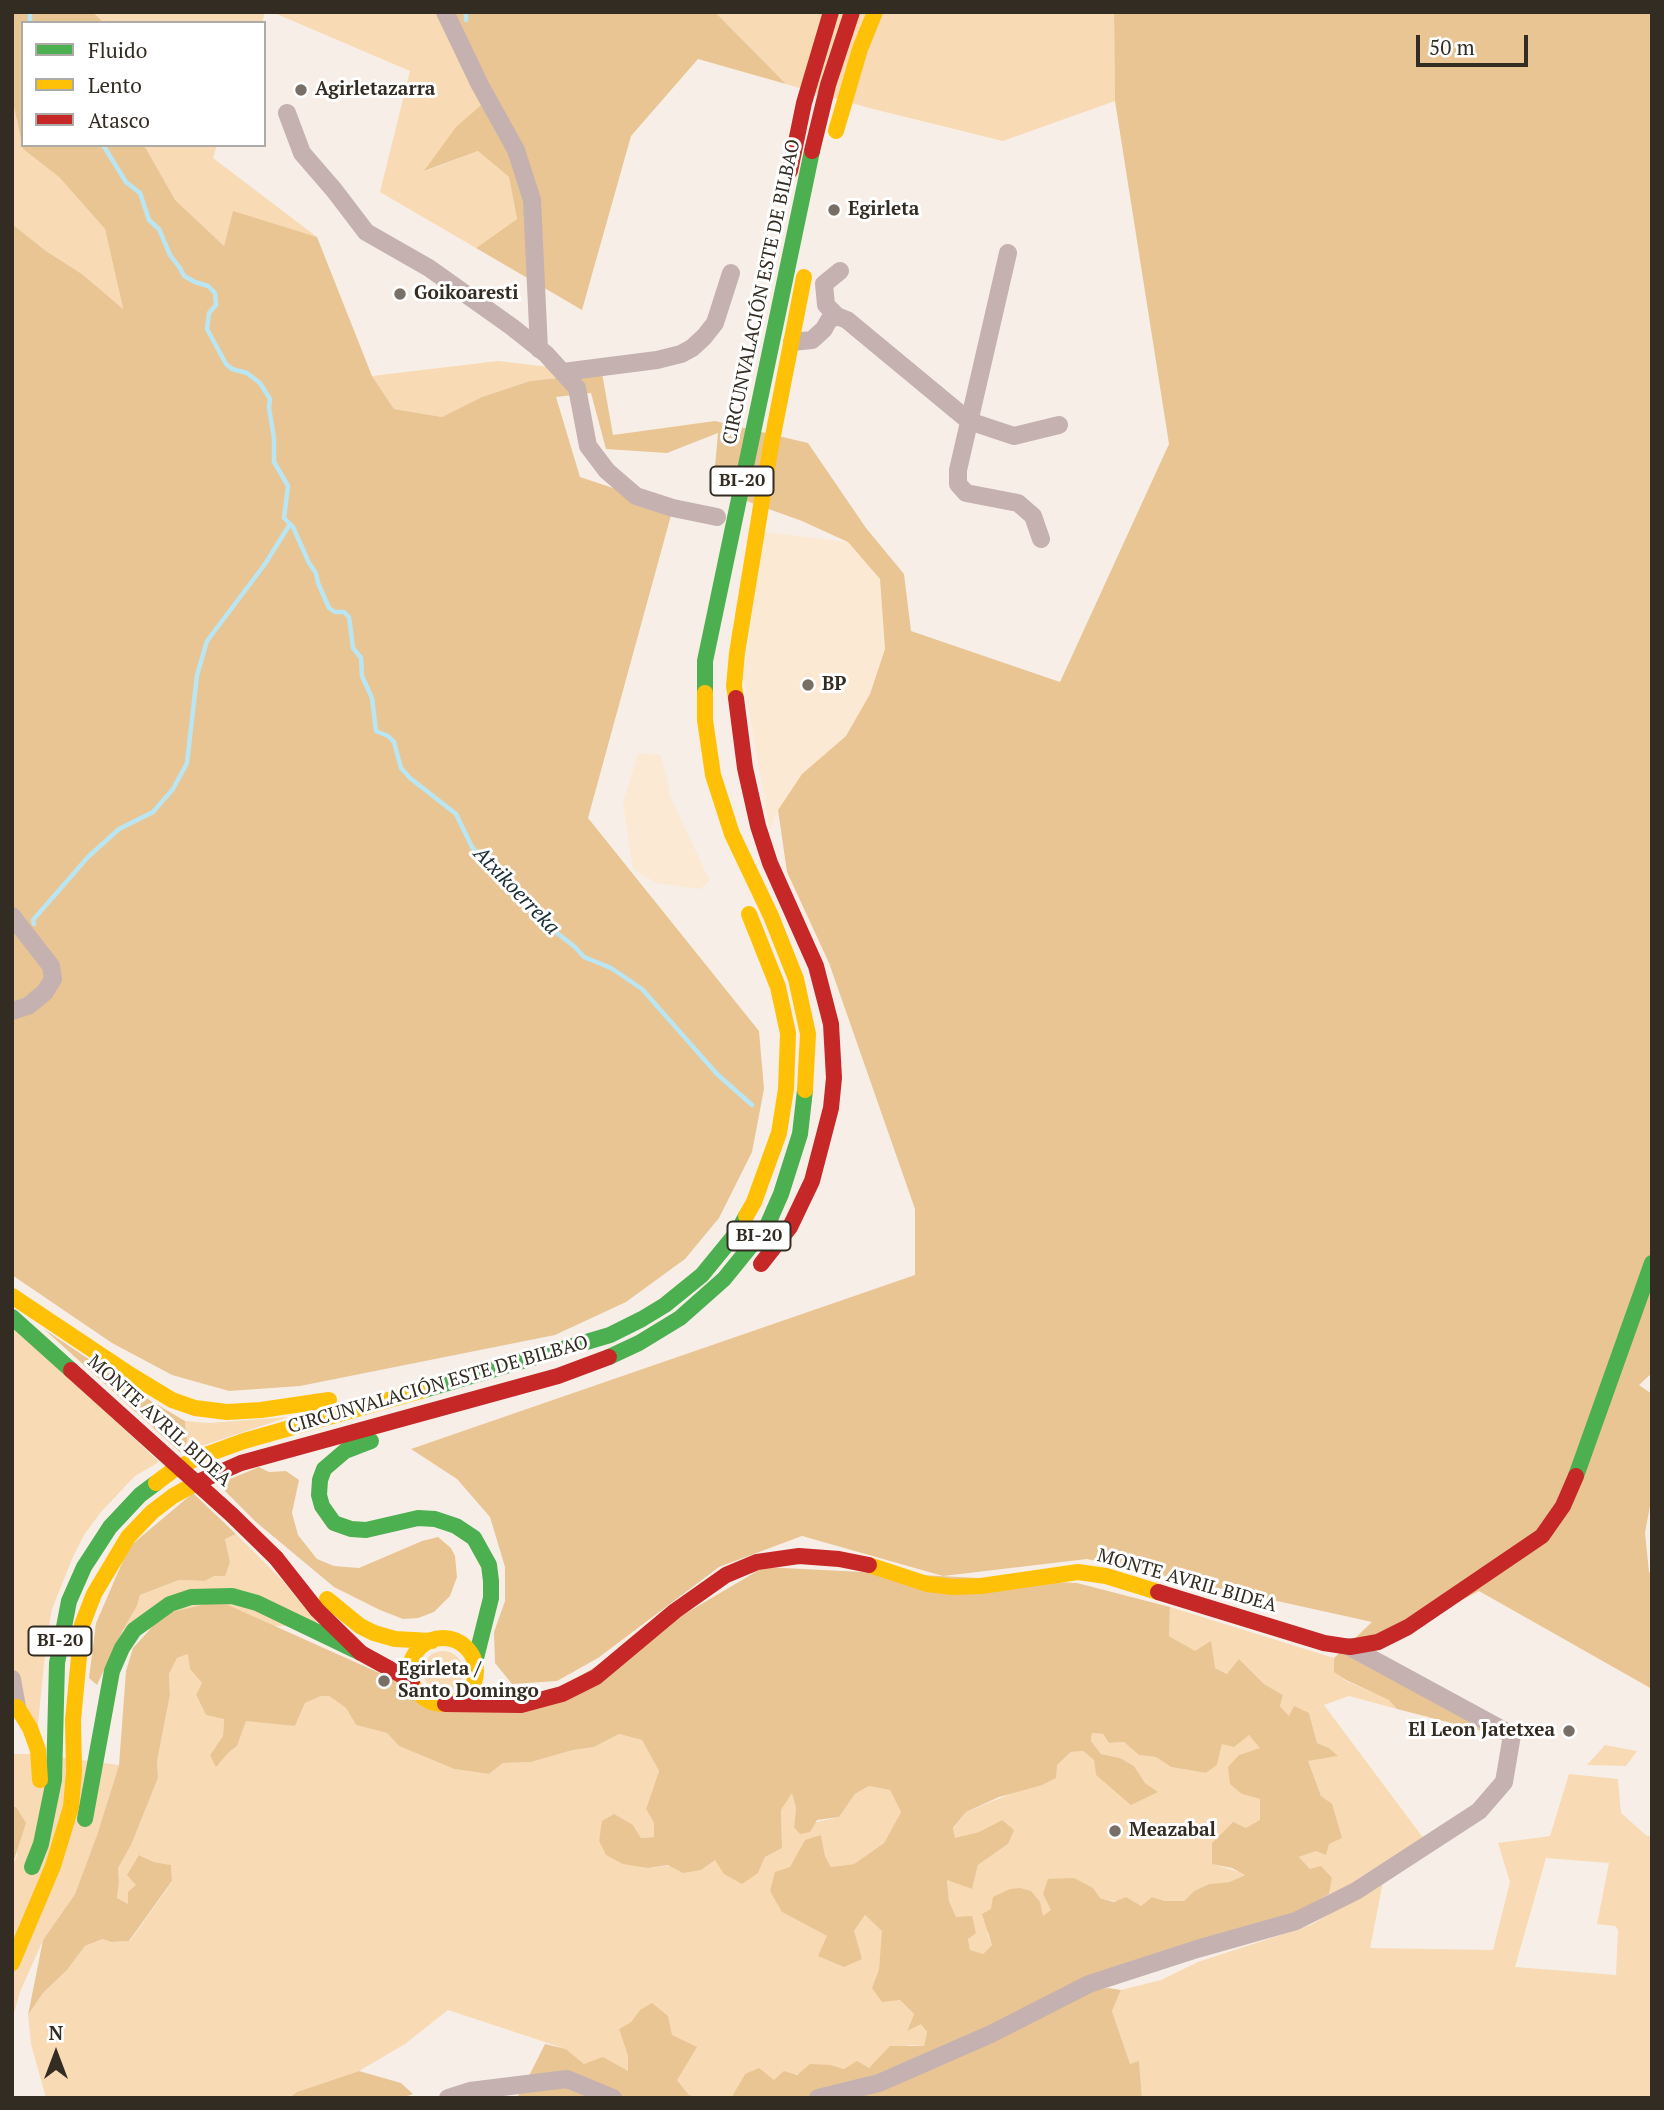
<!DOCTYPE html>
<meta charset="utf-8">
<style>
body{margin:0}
#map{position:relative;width:1664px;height:2110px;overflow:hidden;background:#f7efe7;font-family:"PT Serif",serif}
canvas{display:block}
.frame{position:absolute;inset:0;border:14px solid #332c22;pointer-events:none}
.legend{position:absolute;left:21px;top:21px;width:245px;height:126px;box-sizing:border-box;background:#fff;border:2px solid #adaba7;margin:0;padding:9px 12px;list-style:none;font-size:21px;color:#332c22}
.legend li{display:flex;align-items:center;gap:14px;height:35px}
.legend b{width:35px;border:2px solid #adaba7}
.north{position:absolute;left:21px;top:2019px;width:70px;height:70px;-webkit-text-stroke:5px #fff;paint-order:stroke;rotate:0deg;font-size:19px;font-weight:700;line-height:28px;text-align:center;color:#332c22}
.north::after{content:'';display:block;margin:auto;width:24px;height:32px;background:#332c22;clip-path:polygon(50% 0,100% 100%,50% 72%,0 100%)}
.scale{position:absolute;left:1416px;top:35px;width:112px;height:32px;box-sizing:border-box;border:4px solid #332c22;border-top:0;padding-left:9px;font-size:21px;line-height:24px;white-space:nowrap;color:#332c22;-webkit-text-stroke:5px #fff;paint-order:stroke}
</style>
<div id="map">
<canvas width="1664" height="2110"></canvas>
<div class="frame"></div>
<ul class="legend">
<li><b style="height:9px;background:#4caf50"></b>Fluido</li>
<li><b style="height:9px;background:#ffc107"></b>Lento</li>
<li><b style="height:9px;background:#c62828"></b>Atasco</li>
</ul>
<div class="north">N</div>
<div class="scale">50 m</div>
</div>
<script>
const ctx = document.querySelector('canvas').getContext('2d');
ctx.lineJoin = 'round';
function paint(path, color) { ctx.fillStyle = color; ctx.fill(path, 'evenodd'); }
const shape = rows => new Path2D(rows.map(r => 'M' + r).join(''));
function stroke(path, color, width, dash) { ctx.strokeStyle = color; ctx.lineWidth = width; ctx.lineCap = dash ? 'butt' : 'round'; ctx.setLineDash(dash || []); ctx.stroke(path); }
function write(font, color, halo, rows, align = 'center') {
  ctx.font = font + ' "PT Serif",serif'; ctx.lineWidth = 6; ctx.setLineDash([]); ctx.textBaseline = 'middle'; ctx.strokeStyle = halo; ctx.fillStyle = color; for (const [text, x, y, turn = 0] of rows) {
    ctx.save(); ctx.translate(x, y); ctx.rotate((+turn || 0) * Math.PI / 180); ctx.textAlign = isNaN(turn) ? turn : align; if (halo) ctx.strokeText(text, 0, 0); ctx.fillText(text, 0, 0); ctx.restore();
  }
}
paint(shape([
 [764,532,848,542,880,579,885,649,870,694,846,736,802,774,778,810,770,831,743,677],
 [638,753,661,755,671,798,710,881,700,889,656,883,633,869,623,803]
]), '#fbe9d4');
paint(shape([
 [93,12,265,12,262,23,104,23],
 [272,12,435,12,489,99,426,171,478,151,509,177,517,219,476,248,380,192,410,71],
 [715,12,1114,12,1115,101,1003,141,869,108,786,84],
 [12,98,23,149,59,177,105,229,123,310,82,274,46,251,12,224],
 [144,145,217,145,213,158,317,237,233,212,224,246,174,200],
 [498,361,602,373,530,381,482,397,442,417,394,409,372,376],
 [12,1323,159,1462,135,1476,101,1512,84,1535,73,1557,52,1609,46,1644,35,1754,119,1765,97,1835,75,1894,43,1940,20,1992,12,2020,12,1866,17,1856,17,1807,12,1807,12,1754,34,1754,12,1709],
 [288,1417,181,1453,187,1441,185,1421,209,1423],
 [236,1534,281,1579,319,1625,123,1630,137,1606,140,1595,179,1580,205,1581,214,1576,230,1562,225,1538],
 [1170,1607,1334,1658,1335,1672,1346,1681,1390,1700,1397,1709,1349,1696,1324,1705,1424,1839,1347,1887,1329,1894,1332,1878,1310,1869,1299,1857,1316,1851,1321,1796,1307,1761,1337,1756,1329,1748,1317,1743,1309,1713,1289,1716,1280,1706,1283,1695,1264,1684,1240,1660,1228,1674,1215,1668,1195,1652,1169,1636],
 '423 1671a20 20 0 1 1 40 0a20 20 0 1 1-40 0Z',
 [189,1654,190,1669,202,1683,196,1696,206,1715,224,1718,223,1736,210,1755,228,1753,237,1746,246,1720,295,1726,305,1703,321,1696,329,1696,346,1708,356,1725,387,1733,399,1746,454,1769,489,1774,503,1763,531,1762,573,1750,594,1747,619,1734,642,1740,659,1771,646,1809,654,1823,654,1837,641,1838,633,1825,603,1821,599,1841,606,1855,648,1868,715,1860,758,1873,765,1857,782,1848,781,1810,792,1792,796,1808,794,1827,839,1817,855,1794,869,1786,890,1790,901,1812,884,1843,854,1864,831,1867,825,1856,821,1835,782,1912,827,1936,854,1931,865,1915,883,1931,879,1969,872,1988,900,2000,914,2014,907,2030,921,2023,927,2032,924,2046,909,2045,878,2060,869,2068,844,2069,831,2065,774,2080,745,2074,731,2098,701,2098,689,2095,677,2080,668,2016,640,2010,631,2022,619,2029,628,2056,628,2071,584,2064,566,2049,448,2010,405,2044,359,2071,297,2092,289,2098,46,2098,31,2044,28,2015,43,1993,67,1970,85,1946,104,1939,111,1942,130,1941,172,1882,171,1865,154,1862,140,1855,137,1885,128,1904,117,1898,119,1882,118,1868,131,1844,158,1778,157,1761,170,1695,169,1674,177,1658],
 [1092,1733,1103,1734,1109,1743,1124,1742,1139,1755,1156,1757,1171,1767,1206,1773,1217,1765,1222,1744,1249,1735,1261,1748,1239,1755,1242,1794,1260,1799,1260,1821,1246,1829,1213,1864,1246,1874,1229,1882,1209,1884,1194,1891,1184,1901,1165,1901,1152,1897,1141,1906,1099,1898,1093,1888,1043,1916,987,1933,992,1945,983,1954,970,1951,968,1939,972,1917,956,1917,949,1901,947,1879,972,1889,978,1865,1008,1844,1002,1820,979,1832,954,1839,953,1829,966,1812,1015,1792,1057,1765,1071,1752,1083,1751,1094,1760,1096,1775,1112,1788,1157,1792,1145,1783,1134,1766,1120,1758,1101,1754,1091,1741],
 [1605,1745,1637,1751,1626,1766,1587,1765],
 [1569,1774,1618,1779,1621,1813,1647,1836,1652,1836,1652,2098,1142,2098,1139,2061,1130,2065,1112,2011,1121,1990,1161,1980,1198,1962,1311,1925,1383,1882,1370,1948,1493,1950,1510,1882,1498,1843,1550,1836],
 [1546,1858,1609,1863,1597,1924,1615,1926,1618,1930,1616,1975,1515,1967]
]), '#f8dab4');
paint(shape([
 [12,12,93,12,104,23,23,23,23,145,144,145,175,200,224,246,233,211,317,237,372,376,394,409,442,417,482,397,530,381,602,373,613,435,715,421,808,443,866,528,904,574,911,631,1060,682,1169,444,1115,101,1114,12,1652,12,1652,1373,1639,1385,1652,1394,1652,1495,1645,1533,1649,1572,1652,1576,1652,1689,1479,1591,1354,1657,1490,1733,1397,1709,1389,1700,1346,1680,1334,1672,1334,1658,1372,1622,1087,1559,943,1576,802,1536,719,1567,598,1658,557,1681,512,1684,495,1663,494,1632,505,1601,505,1567,490,1517,457,1479,411,1449,915,1275,915,1209,829,963,787,872,778,810,802,774,846,736,870,694,885,649,880,579,848,542,802,521,713,489,718,433,667,453,606,449,591,393,556,397,580,477,673,508,588,818,759,1031,764,1089,752,1152,719,1218,685,1259,626,1302,555,1335,300,1386,229,1391,172,1375,112,1343,12,1275,12,224,46,251,82,274,123,309,105,229,59,177,23,149,12,98],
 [435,12,715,12,786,84,698,59,631,136,582,310,476,248,517,219,509,177,478,151,424,171,456,127,488,99],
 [44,1329,151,1401,185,1421,187,1441,181,1453],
 [259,1467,269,1472,286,1471,299,1480,292,1513,298,1535,317,1559,334,1566,359,1568,422,1541,438,1537,451,1548,455,1556,457,1577,450,1596,434,1612,418,1618,403,1619,380,1610,334,1587,256,1522,218,1484],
 [193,1493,236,1534,225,1539,230,1562,225,1576,214,1576,205,1581,179,1580,140,1595,137,1606,123,1630,97,1685,89,1678,96,1623,129,1547],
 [764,1567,1077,1583,1170,1607,1169,1636,1195,1651,1211,1641,1215,1668,1227,1674,1239,1659,1264,1684,1283,1695,1280,1706,1289,1716,1294,1706,1309,1713,1317,1743,1329,1748,1338,1756,1308,1761,1321,1796,1332,1804,1342,1838,1329,1844,1326,1855,1316,1851,1299,1857,1310,1869,1321,1866,1332,1878,1329,1894,1301,1910,1266,1923,1180,1948,880,2077,805,2098,731,2098,745,2074,759,2068,774,2080,784,2071,797,2075,810,2064,831,2065,844,2069,857,2061,869,2068,890,2046,924,2046,927,2032,921,2024,907,2031,914,2014,900,2000,882,2002,872,1988,879,1969,882,1931,865,1915,854,1931,862,1959,844,1967,818,1956,827,1936,782,1912,770,1891,775,1872,790,1867,805,1840,821,1835,825,1856,831,1867,854,1864,884,1843,901,1812,890,1790,869,1786,855,1794,839,1817,817,1820,810,1832,800,1834,794,1827,796,1808,792,1793,781,1810,782,1848,765,1857,758,1873,742,1884,724,1874,715,1860,701,1870,683,1873,668,1865,648,1868,623,1864,606,1855,599,1841,602,1821,614,1814,633,1825,641,1838,654,1837,654,1823,646,1809,659,1771,642,1740,619,1734,594,1747,573,1750,531,1762,503,1763,489,1774,454,1769,399,1746,387,1733,356,1725,346,1708,329,1696,321,1696,305,1703,295,1726,246,1721,237,1746,228,1753,216,1767,210,1755,223,1736,224,1719,206,1715,196,1695,202,1683,190,1669,188,1654,177,1658,169,1674,170,1695,157,1761,158,1778,131,1845,118,1868,119,1882,117,1898,128,1904,128,1892,136,1885,127,1875,139,1855,154,1862,171,1865,172,1881,129,1941,111,1942,103,1939,85,1946,67,1970,43,1993,28,2015,43,1940,75,1894,97,1835,119,1765,126,1671,133,1648,164,1614,219,1601,404,1684,411,1694,424,1704,440,1710,519,1712],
 [1092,1733,1103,1734,1109,1743,1124,1742,1139,1755,1156,1757,1171,1767,1206,1773,1217,1765,1222,1744,1234,1747,1249,1735,1260,1748,1239,1755,1228,1767,1230,1784,1242,1794,1260,1799,1260,1820,1246,1828,1233,1822,1212,1843,1212,1864,1232,1868,1245,1875,1229,1882,1209,1884,1194,1891,1184,1901,1165,1901,1152,1897,1141,1906,1126,1897,1114,1902,1100,1898,1093,1888,1074,1878,1048,1879,1043,1894,1051,1910,1043,1916,1040,1902,1031,1891,1020,1888,1010,1889,993,1897,991,1909,982,1914,992,1945,983,1954,970,1950,968,1939,976,1933,972,1916,956,1917,949,1901,947,1880,972,1889,978,1865,1008,1844,1014,1830,1002,1820,979,1832,955,1838,953,1828,966,1812,999,1797,1042,1785,1056,1778,1057,1765,1071,1752,1083,1751,1094,1760,1096,1775,1131,1805,1158,1792,1145,1783,1134,1766,1120,1758,1101,1754,1091,1741],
 [12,1807,16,1807,26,1823,12,1866],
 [1108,1988,1121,1990,1112,2011,1130,2064,1139,2061,1142,2098,849,2098,1087,1992],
 [652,2003,668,2016,672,2035,697,2047,677,2080,689,2095,701,2098,626,2098,571,2076,528,2078,545,2044,566,2049,584,2064,603,2057,628,2071,628,2056,619,2029,631,2022,640,2010],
 [359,2071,401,2083,413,2094,402,2098,289,2098,297,2092],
 [565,2085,598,2098,517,2098,521,2090]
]), '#e9c594');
stroke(shape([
 [466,12,466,20],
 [30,23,30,12],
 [103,145,126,182,140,193,149,220,159,229,170,255,180,268,184,276,195,282,208,286,215,293,216,305,209,313,207,329,226,364,232,369,247,373,260,383,270,399,269,408,274,438,274,462,288,486,284,518,293,527,309,563,316,573,318,583,329,608,335,612,344,612,349,617,353,648,361,658,362,676,372,698,376,731,388,736,394,742,401,768,410,778,456,814,472,847,539,919,575,947,584,957,611,968,642,989,717,1074,752,1105],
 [34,924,33,920,88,857,119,829,153,812,173,789,187,763,197,675,207,641,265,564,290,524]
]), '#b9e6f2', 4.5);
stroke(shape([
 [445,12,480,85,516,150,532,200,539,349],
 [287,113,302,153,334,190,366,232,429,268,512,327,546,354,577,388,588,446,607,471,636,496,673,508,717,517],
 [1008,253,958,470,958,484,966,493,1018,503,1033,516,1041,539],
 [837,316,826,305,824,284,840,271],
 [792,342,812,340,824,329,829,320,837,316,847,320,969,421,1014,436,1059,425],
 [563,372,657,360,681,354,692,348,704,337,715,323,731,273],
 [12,916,51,966,53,979,45,992,28,1006,12,1011],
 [12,1679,17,1707],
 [448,2098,470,2091,567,2079,613,2098],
 [818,2098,879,2083,991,2034,1089,1984,1197,1949,1296,1921,1356,1891,1479,1811,1504,1782,1512,1735,1350,1647]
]), '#c5b2b0', 18);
stroke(shape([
 [705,693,705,661,812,151],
 [12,1317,71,1370],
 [609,1357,639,1343,680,1318,724,1279,767,1226,781,1194,800,1134,805,1090],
 [424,1390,610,1335,642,1319,665,1305,702,1275,738,1231,746,1216],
 [371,1441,345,1451,324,1469,320,1480,319,1495,322,1506,334,1523,351,1529,366,1530,418,1518,435,1519,456,1526,474,1538,489,1565,491,1581,491,1598,475,1662],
 [1576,1476,1652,1263],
 [85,1819,112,1671,122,1648,134,1630,170,1604,191,1597,232,1596,257,1603,361,1653],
 [32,1867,41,1844,54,1780,57,1663,69,1601,84,1567,110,1527,140,1495,156,1483]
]), '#4caf50', 16);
stroke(shape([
 [836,131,860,49,875,12],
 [705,693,705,720,713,775,732,834,771,916,796,979,808,1034,805,1090],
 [736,698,734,686,737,653,770,451,804,277],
 [746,1216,754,1202,779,1133,786,1089,788,1033,778,987,749,914],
 [12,1296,126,1372,172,1400,195,1408,227,1412,261,1410,329,1400],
 [156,1483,172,1471,197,1458,244,1441,424,1390],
 [869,1565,927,1584,953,1587,981,1586,1078,1572,1106,1576,1158,1592],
 [327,1599,360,1626,374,1633,395,1639,432,1641],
 '410 1671a33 33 0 1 1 66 0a33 33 0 1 1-66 0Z',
 [17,1707,30,1728,38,1750,40,1780],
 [12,1963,53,1866,71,1807,74,1772,73,1720,82,1625,94,1594,128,1537,152,1512,173,1496,200,1481]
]), '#ffc107', 16);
stroke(shape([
 [812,151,828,85,852,12],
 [790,171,804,103,831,12],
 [736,698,745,768,758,826,770,863,816,966,831,1024,834,1078,831,1108,812,1181,790,1227,761,1264],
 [200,1481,241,1463,558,1376,609,1357],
 [276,1558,317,1610,361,1653,412,1681],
 [1158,1592,1324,1643,1350,1647,1378,1642,1408,1627,1542,1536,1563,1506,1576,1476],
 [445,1704,521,1705,562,1694,596,1677,675,1611,726,1575,757,1562,799,1556,839,1559,869,1565]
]), '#c62828', 16);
stroke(shape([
 [71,1370,232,1515,276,1558]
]), '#c62828', 16);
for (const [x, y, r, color] of [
 [301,90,7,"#787067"],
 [834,210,7,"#787067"],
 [400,294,7,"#787067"],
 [808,685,7,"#787067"],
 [384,1681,7,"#787067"],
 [1569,1731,7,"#787067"],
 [1115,1831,7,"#787067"]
]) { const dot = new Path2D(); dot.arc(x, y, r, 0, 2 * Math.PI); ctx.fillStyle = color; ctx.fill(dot); stroke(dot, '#fff', 2.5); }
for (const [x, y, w] of [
 [742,481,63],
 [759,1236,63],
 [60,1641,63]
]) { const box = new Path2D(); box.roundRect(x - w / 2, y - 14.5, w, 29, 5); ctx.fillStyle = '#fff'; ctx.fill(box); stroke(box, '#332c22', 2); }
write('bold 18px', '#332c22', null, [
 ["BI-20",742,481],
 ["BI-20",759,1236],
 ["BI-20",60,1641]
]);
write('bold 19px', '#332c22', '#fff', [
 ["Agirletazarra",315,90],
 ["Egirleta",848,210],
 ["Goikoaresti",414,294],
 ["BP",822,685],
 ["Egirleta /",398,1670],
 ["Santo Domingo",398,1692],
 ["El Leon Jatetxea",1555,1731,"right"],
 ["Meazabal",1129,1831]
], 'left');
write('19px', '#332c22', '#fff', [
 ["CIRCUNVALACIÓN ESTE DE BILBAO",762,292,-78],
 ["CIRCUNVALACIÓN ESTE DE BILBAO",438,1385,-16],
 ["MONTE AVRIL BIDEA",159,1421,42],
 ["MONTE AVRIL BIDEA",1187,1581,16]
]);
write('italic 21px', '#182e35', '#fff', [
 ["Atxikoerreka",516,891,46]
]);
</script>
